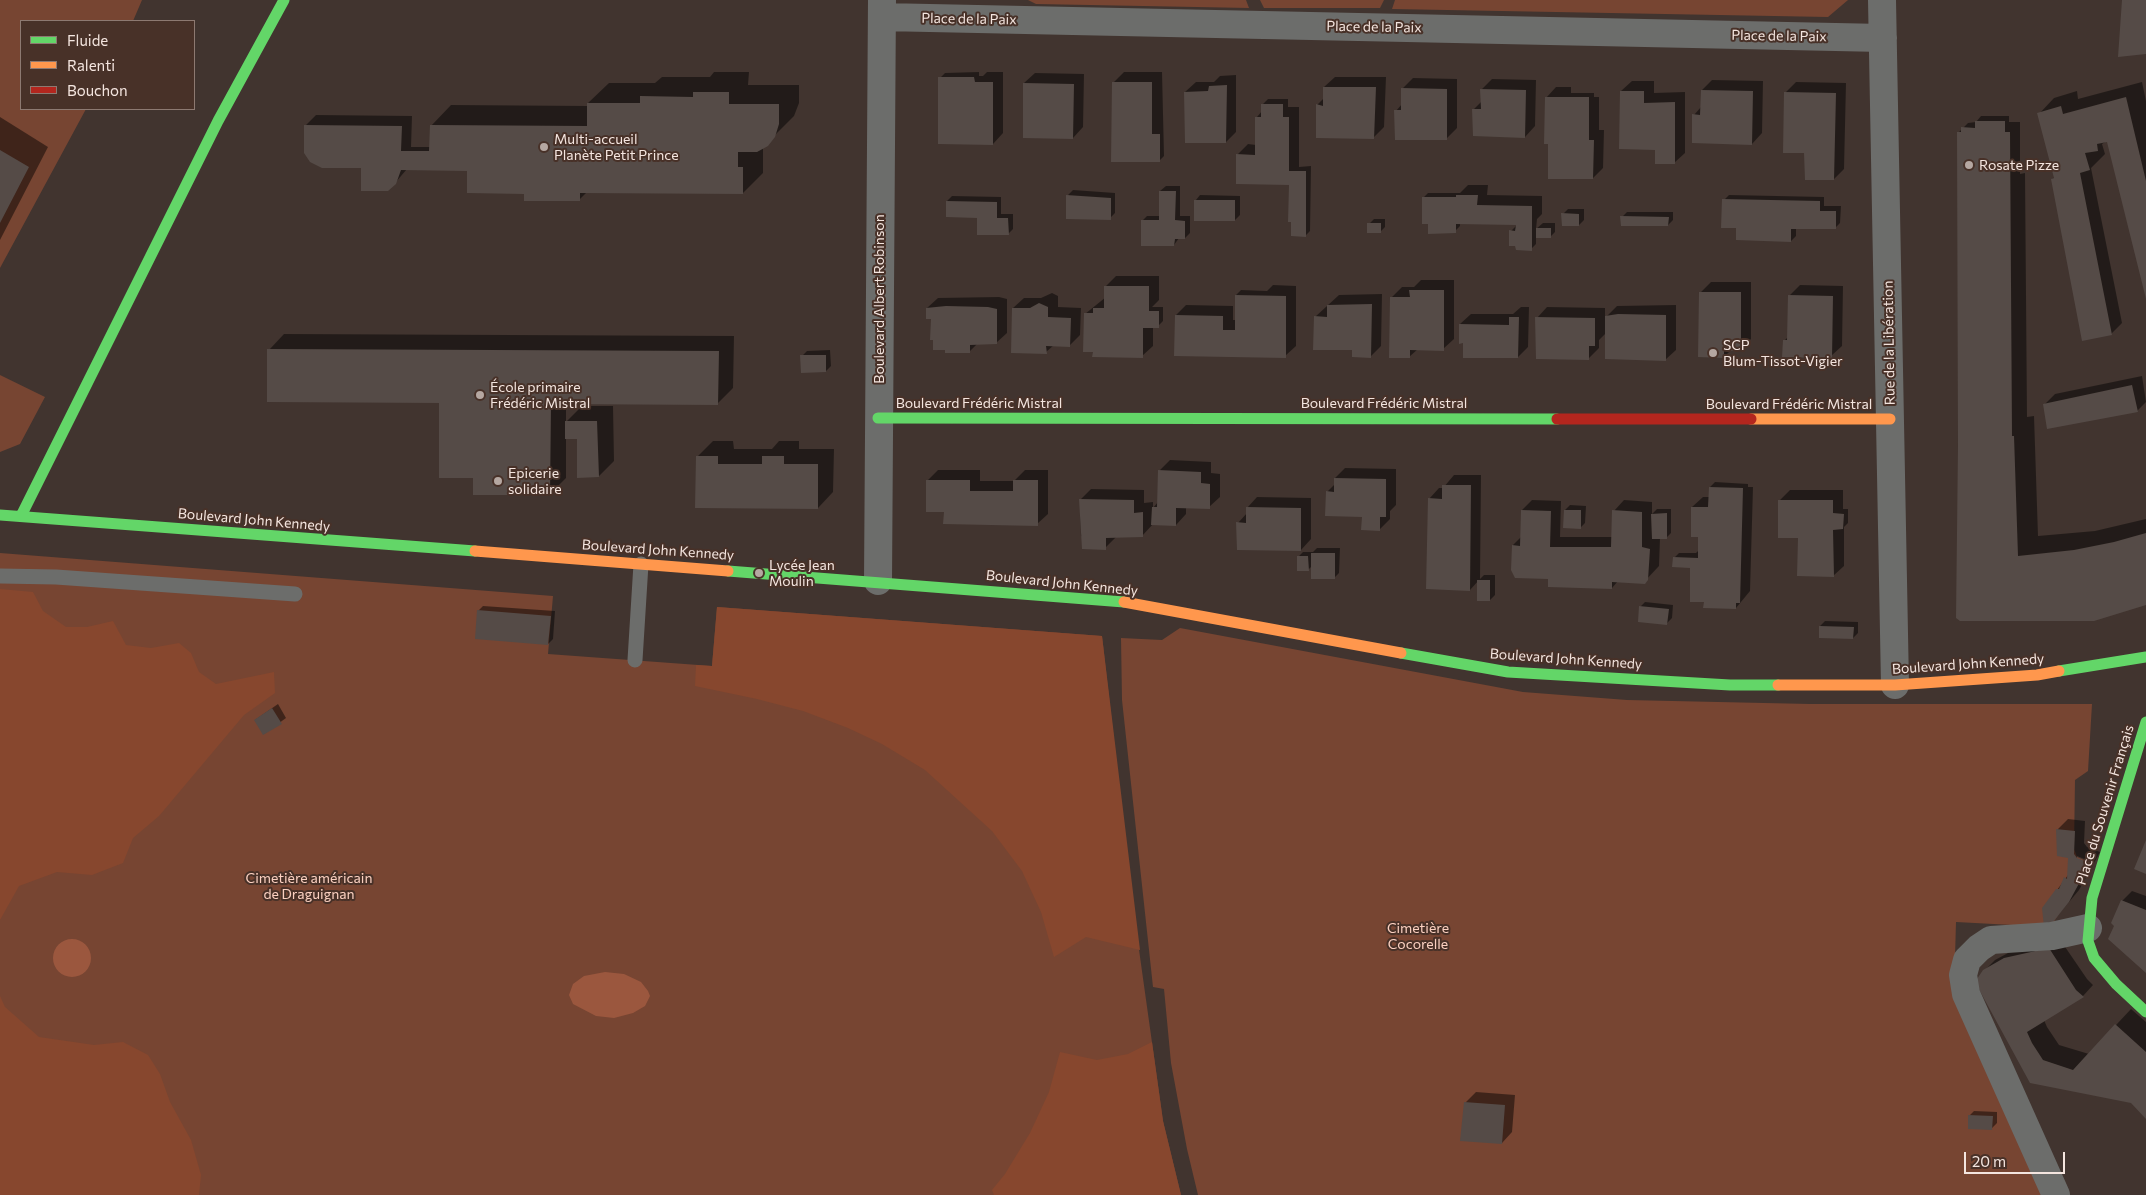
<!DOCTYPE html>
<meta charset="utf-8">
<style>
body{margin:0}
#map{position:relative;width:2146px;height:1195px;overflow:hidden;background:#41342f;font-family:Commissioner,sans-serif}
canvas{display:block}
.legend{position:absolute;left:20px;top:20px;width:175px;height:90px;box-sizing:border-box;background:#483128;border:1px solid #8d7971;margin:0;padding:6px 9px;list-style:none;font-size:15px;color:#f4e5df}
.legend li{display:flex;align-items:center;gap:10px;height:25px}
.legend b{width:25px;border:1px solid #8d7971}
.scale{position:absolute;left:1964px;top:1152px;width:101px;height:22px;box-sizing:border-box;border:2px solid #f4e5df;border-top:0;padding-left:6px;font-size:15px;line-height:18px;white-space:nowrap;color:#f4e5df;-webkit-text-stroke:4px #483128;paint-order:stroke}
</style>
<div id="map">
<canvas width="2146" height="1195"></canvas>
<ul class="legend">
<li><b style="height:6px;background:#63d668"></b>Fluide</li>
<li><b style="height:6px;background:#ff974d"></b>Ralenti</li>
<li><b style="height:6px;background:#b3261e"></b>Bouchon</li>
</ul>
<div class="scale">20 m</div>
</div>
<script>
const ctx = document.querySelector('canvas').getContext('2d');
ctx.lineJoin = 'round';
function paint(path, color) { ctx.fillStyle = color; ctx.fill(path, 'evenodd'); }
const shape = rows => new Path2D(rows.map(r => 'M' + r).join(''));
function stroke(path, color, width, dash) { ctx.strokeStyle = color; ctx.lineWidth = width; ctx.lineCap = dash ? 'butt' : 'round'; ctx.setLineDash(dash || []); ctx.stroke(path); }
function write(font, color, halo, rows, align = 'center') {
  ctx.font = font + ' Commissioner,sans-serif'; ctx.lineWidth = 4; ctx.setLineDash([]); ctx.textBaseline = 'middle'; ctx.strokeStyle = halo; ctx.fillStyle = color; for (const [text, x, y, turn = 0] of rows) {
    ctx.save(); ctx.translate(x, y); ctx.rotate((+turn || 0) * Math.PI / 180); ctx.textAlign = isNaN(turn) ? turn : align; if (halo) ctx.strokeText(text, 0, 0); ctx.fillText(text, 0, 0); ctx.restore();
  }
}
paint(shape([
 [0,0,142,0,133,21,21,21,21,109,86,109,0,268],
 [1028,0,1246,0,1249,8,1036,4],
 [1260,0,1384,0,1380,8,1264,8],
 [1395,0,1848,0,1828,17,1392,9],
 [0,375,45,397,20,444,0,452],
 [0,553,553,596,548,654,712,666,717,607,1102,636,1134,914,1163,1121,1181,1195,0,1195],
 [1180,628,1523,692,1627,700,1810,704,2092,704,2088,771,2075,780,2074,849,2077,857,2091,863,2070,898,2050,927,1956,922,1954,993,2045,1195,1198,1195,1187,1149,1171,1063,1164,989,1153,987,1122,700,1121,638,1162,640]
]), '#774532');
paint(shape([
 [0,589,33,592,43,611,66,627,87,627,113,621,126,645,151,648,179,643,191,653,199,672,216,684,274,672,275,693,244,715,159,816,133,838,123,863,92,875,57,872,19,886,0,920],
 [717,607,1102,636,1140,950,1086,937,1054,957,1041,912,1022,871,992,831,925,770,882,744,848,728,803,711,757,699,695,686,696,665,712,666],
 [0,996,5,1007,39,1037,94,1045,123,1042,148,1055,160,1074,170,1102,191,1140,201,1175,199,1195,0,1195],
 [1152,1042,1163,1121,1181,1195,994,1195,992,1190,1005,1174,1030,1133,1049,1092,1060,1052,1097,1060,1128,1054]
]), '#87472e');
paint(shape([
 '53 958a19 19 0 1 1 38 0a19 19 0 1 1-38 0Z',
 [605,972,624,974,641,982,648,991,650,996,645,1006,633,1013,614,1018,596,1016,573,1004,569,995,573,984,584,976]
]), '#9b573e');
paint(shape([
 [714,72,749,72,748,85,799,85,799,103,794,116,763,147,763,173,743,193,587,192,579,200,526,193,468,170,407,169,395,183,362,167,306,125,316,115,412,116,411,147,431,147,431,126,451,105,588,106,588,103,609,83,655,83,662,77,710,77],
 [979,72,979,76,983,76,987,72,1003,72,1003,133,993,144,940,78,945,73],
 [1124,72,1162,72,1164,156,1159,161,1113,83],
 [1035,73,1084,74,1083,127,1073,138,1024,83],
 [1236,75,1236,132,1226,142,1185,92,1196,82,1214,82,1220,76],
 [1335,77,1386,77,1384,127,1373,138,1317,105,1324,98,1324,87],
 [1413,78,1457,79,1457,128,1446,139,1396,111,1402,104,1403,88],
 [1492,79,1536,80,1535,126,1525,137,1473,110,1482,101,1482,89],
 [1712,80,1763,81,1762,133,1752,144,1694,115,1701,107,1702,90],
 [1632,81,1654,81,1654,93,1685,92,1685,153,1674,163,1656,149,1621,91],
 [1796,82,1846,83,1844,169,1834,179,1805,152,1785,93],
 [2142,82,2146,101,2146,297,2108,140,2102,144,2105,154,2091,168,2122,323,2111,334,2052,179,2055,177,2039,114,2054,98,2077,91,2078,99],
 [1556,87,1571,87,1571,93,1594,93,1594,97,1599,97,1599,130,1604,130,1603,168,1593,178,1550,143,1546,98],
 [1268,99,1288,99,1288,107,1299,107,1299,167,1311,166,1310,231,1305,236,1290,182,1237,155,1248,144,1256,145,1257,117,1262,111,1263,104],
 [1981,116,2009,116,2009,122,2020,122,2020,174,2025,173,2027,417,2034,416,2038,536,2095,531,2146,519,2146,604,1960,620,1959,132,1968,123,1976,122],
 [0,117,48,147,0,240],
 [1468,185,1488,185,1487,195,1542,196,1542,214,1537,219,1536,229,1543,223,1555,223,1555,232,1550,237,1536,237,1536,244,1531,249,1511,231,1518,224,1460,223,1460,226,1455,231,1429,223,1423,198,1428,193,1460,193],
 [1166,186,1180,186,1180,216,1190,216,1190,233,1185,238,1179,238,1174,245,1142,221,1147,216,1161,216,1160,191],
 [1073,190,1115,193,1115,213,1110,218,1068,195],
 [1200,195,1240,196,1240,215,1235,220,1196,200],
 [1729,195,1824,197,1824,206,1841,206,1840,223,1835,228,1796,227,1796,236,1791,241,1737,226,1724,200],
 [952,196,1001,197,1001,214,1013,214,1013,229,1008,234,947,201],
 [1568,209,1584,209,1584,220,1579,225,1563,214],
 [1627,212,1673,212,1673,220,1668,225,1622,217],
 [1374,219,1385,219,1385,227,1380,232,1369,224],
 [1116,276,1159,276,1159,300,1152,307,1163,307,1163,321,1158,326,1153,326,1153,346,1142,356,1094,351,1085,314,1106,297,1106,286],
 [1421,280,1454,280,1454,339,1443,349,1418,349,1409,357,1391,298,1402,287,1414,287],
 [1711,282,1751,282,1751,339,1740,350,1731,350,1724,357,1700,293],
 [1273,285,1296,286,1296,346,1285,356,1176,315,1186,305,1233,306,1233,320,1236,320,1236,295,1241,290,1267,291],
 [1800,285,1843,286,1842,346,1831,356,1784,341,1789,336,1789,296],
 [1052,293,1058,296,1058,307,1081,308,1080,335,1070,345,1054,345,1046,352,1013,308,1024,298,1041,298],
 [1382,294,1381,346,1371,356,1353,349,1315,317,1339,295],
 [999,297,1007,299,1007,333,996,343,978,343,969,352,946,349,934,339,932,318,927,308,938,298],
 [1676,305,1676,350,1665,360,1606,333,1599,340,1599,348,1588,359,1537,318,1547,307,1605,308,1605,318,1617,306],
 [1521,307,1529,307,1528,347,1518,357,1465,342,1460,324,1471,314,1513,314],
 [284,334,734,336,733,388,718,403,566,403,566,422,582,406,613,406,614,461,599,476,578,438,566,438,566,478,550,494,474,477,440,402,269,350],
 [830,350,831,366,826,371,802,356,807,351],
 [2142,376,2146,402,2137,411,2044,405,2055,394],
 [713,441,733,441,734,449,772,449,779,441,799,441,799,449,834,449,833,492,818,508,697,457],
 [1170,460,1211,462,1211,473,1220,474,1220,497,1209,507,1186,507,1186,514,1176,525,1153,524,1142,536,1116,537,1105,548,1081,536,1080,500,1091,489,1144,490,1144,503,1153,502,1153,508,1158,502,1159,471],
 [1345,468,1396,469,1396,505,1390,511,1390,519,1380,529,1327,492,1335,484,1335,478],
 [938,470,980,470,980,481,1014,481,1025,470,1048,470,1048,514,1037,524,945,511,927,481],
 [1454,475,1481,475,1480,579,1484,575,1495,575,1495,595,1490,600,1479,580,1470,590,1429,499,1439,488,1443,488],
 [1715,482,1748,484,1748,487,1753,487,1750,591,1736,608,1705,601,1691,566,1674,558,1679,553,1696,553,1699,550,1700,536,1692,507,1703,497,1710,497,1710,487],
 [1790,490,1843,490,1843,509,1848,509,1848,523,1844,527,1844,566,1833,576,1799,537,1780,500],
 [1257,497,1311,498,1311,539,1301,550,1238,523,1247,513,1247,508],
 [1532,500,1561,501,1560,537,1612,537,1614,511,1624,500,1652,502,1652,514,1657,509,1671,509,1671,533,1666,538,1660,538,1659,566,1644,582,1618,581,1612,588,1549,578,1512,570,1513,545,1521,537,1522,510],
 [1570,505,1586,506,1585,523,1580,528,1565,510],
 [1317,548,1340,548,1339,573,1334,578,1312,566,1308,570,1298,557,1303,552,1313,552],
 [1645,602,1673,605,1672,618,1667,623,1640,607],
 [483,606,555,611,553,639,548,644,478,611],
 [1825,621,1858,622,1858,633,1853,638,1820,626],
 [278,704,286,718,264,734,255,720],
 [2068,819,2085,821,2084,843,2087,847,2100,852,2094,863,2077,856,2077,859,2093,865,2079,890,2049,926,2057,890,2068,875,2069,857,2057,830],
 [2132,891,2146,896,2146,971,2116,925,2122,901],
 [2059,938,2087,979,2093,985,2083,996,2044,1020,2047,1027,2059,1045,2089,1054,2131,1009,2146,1022,2146,1117,2131,1102,2030,1082,1984,971,1995,960,2023,945],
 [1476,1092,1515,1095,1512,1132,1502,1143,1465,1103],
 [1974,1111,1997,1112,1997,1123,1992,1128,1969,1116]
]), '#0007');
paint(shape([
 [2122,0,2146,0,2146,54,2118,57],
 [938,77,974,77,975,82,993,82,993,145,938,144],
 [1112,82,1152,82,1152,134,1160,134,1160,162,1111,162],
 [1023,83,1074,84,1073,139,1023,138],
 [1227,85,1226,143,1185,143,1184,92,1208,91,1209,86],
 [1323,87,1376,87,1374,139,1316,138,1316,104,1323,106],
 [1401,88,1447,89,1447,140,1395,140,1394,110,1401,110],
 [1480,89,1526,90,1525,138,1473,136,1472,109,1481,109],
 [1701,90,1753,91,1752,145,1692,143,1692,114,1700,115],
 [1620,91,1644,91,1644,103,1675,102,1675,164,1655,164,1655,150,1619,149],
 [693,92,729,92,729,104,779,104,779,124,775,137,768,146,757,152,738,152,738,167,743,167,743,194,580,193,580,201,524,201,524,194,467,193,467,171,401,170,396,184,388,191,361,191,361,168,322,168,310,162,304,153,304,125,402,126,401,151,429,151,430,125,587,126,587,103,640,103,640,96,693,97],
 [1784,92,1836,93,1834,180,1805,180,1804,153,1783,153],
 [1545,97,1589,97,1589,140,1594,140,1593,179,1548,179,1548,144,1544,144],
 [2126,97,2146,181,2146,299,2107,142,2097,144,2098,151,2085,153,2090,170,2080,173,2112,335,2082,341,2051,179,2054,178,2037,113,2061,106,2063,114],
 [1261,104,1283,104,1283,117,1289,117,1289,171,1306,171,1306,237,1291,236,1291,222,1288,222,1289,185,1236,184,1236,154,1255,155,1255,117,1261,117],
 [1975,121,2005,121,2005,132,2010,132,2012,436,2014,436,2018,556,2074,550,2114,542,2146,533,2146,605,2094,621,1960,621,1956,618,1958,446,1957,132,1961,132,1961,127,1975,128],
 [0,150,29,167,0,223],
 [1159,191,1176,191,1175,220,1185,221,1185,239,1175,239,1174,246,1141,246,1141,220,1159,220],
 [1066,195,1111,198,1111,220,1066,219],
 [1456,195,1478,195,1477,205,1532,206,1532,251,1516,250,1515,246,1509,246,1509,230,1515,231,1516,225,1456,224,1456,233,1428,234,1428,224,1422,224,1422,197,1456,197],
 [1722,199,1820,201,1820,211,1836,211,1836,229,1791,229,1791,242,1736,240,1736,228,1721,228],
 [1194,200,1235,200,1235,221,1194,221],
 [946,201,997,202,997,218,1008,218,1009,235,977,235,977,218,946,217],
 [1561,213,1579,214,1579,226,1562,226],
 [1620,216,1669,217,1668,226,1621,226],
 [1367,223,1381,223,1381,233,1367,233],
 [1536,228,1551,228,1551,238,1536,238],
 [1104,286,1149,286,1149,311,1159,311,1159,328,1143,328,1143,358,1092,357,1093,352,1083,352,1084,313,1093,313,1093,308,1104,308],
 [1409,290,1444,290,1444,351,1410,350,1410,358,1389,358,1390,297,1410,297],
 [1699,292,1741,292,1741,351,1724,351,1724,358,1698,357],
 [1235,295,1286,296,1286,358,1174,356,1175,315,1223,316,1223,330,1235,330],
 [1788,295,1833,296,1832,358,1782,357,1783,340,1787,340],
 [1039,303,1048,307,1048,317,1071,318,1070,347,1046,346,1047,354,1011,353,1012,308,1030,308],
 [1372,304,1371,358,1352,357,1352,350,1313,350,1314,316,1327,317,1327,305],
 [946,306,988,307,997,309,997,344,970,345,970,353,945,353,945,350,933,350,933,340,930,340,931,319,926,319,926,308],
 [1618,314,1666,315,1666,361,1605,359,1605,316],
 [1509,317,1519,317,1518,358,1463,358,1463,343,1459,344,1459,324,1509,325],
 [1535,317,1595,318,1595,346,1589,346,1589,360,1536,359],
 [267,349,719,351,718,405,551,404,550,495,473,495,473,478,439,478,439,403,267,402],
 [800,355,826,355,826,372,801,373],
 [2132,385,2138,412,2047,429,2043,404],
 [565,421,597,421,599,477,577,478,577,439,565,439],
 [696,456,718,456,718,464,762,464,762,456,784,456,784,464,818,464,818,509,695,508],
 [1158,470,1201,472,1201,483,1210,484,1210,509,1176,508,1176,526,1151,525,1152,507,1157,507],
 [1334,478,1386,479,1386,517,1380,517,1380,531,1361,530,1362,517,1325,516,1326,491,1334,492],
 [926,480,970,480,970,491,1013,491,1013,480,1038,480,1038,526,943,524,944,512,926,512],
 [1442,485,1471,485,1470,591,1426,589,1428,498,1442,499],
 [1709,487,1743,488,1740,603,1736,603,1736,609,1703,608,1704,602,1690,602,1690,568,1672,567,1673,557,1698,558,1698,537,1691,537,1691,507,1708,507],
 [1079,499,1134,500,1134,513,1143,512,1143,537,1106,538,1106,550,1082,549],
 [1778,500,1833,500,1833,513,1844,514,1843,529,1833,530,1834,577,1797,576,1798,538,1778,538],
 [1246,507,1301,508,1301,551,1237,550,1236,522,1246,523],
 [1521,510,1551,511,1550,547,1611,547,1612,510,1642,512,1642,547,1650,549,1648,580,1645,584,1612,582,1612,589,1548,587,1548,579,1515,578,1511,570,1512,545,1520,546],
 [1564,510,1581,510,1581,529,1563,528],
 [1667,513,1667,539,1652,539,1651,514],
 [1311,553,1335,553,1335,579,1311,579],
 [1297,556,1308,556,1309,571,1297,571],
 [1477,580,1490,580,1490,601,1477,601],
 [1639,606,1669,609,1667,625,1638,622],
 [477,610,551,616,548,645,475,639],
 [1819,626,1854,627,1853,639,1819,638],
 [272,708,282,724,263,735,254,720],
 [2056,829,2075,831,2074,854,2077,858,2090,863,2069,902,2049,927,2044,927,2042,908,2056,889,2059,889,2064,877,2067,879,2068,858,2057,856],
 [2146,840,2146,874,2134,869],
 [2121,900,2146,910,2146,973,2108,939,2114,926,2111,923],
 [2049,948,2076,990,2084,997,2027,1032,2032,1043,2043,1060,2073,1070,2115,1024,2146,1052,2146,1119,2131,1103,2030,1083,1975,982,1983,970,2004,958],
 [1464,1102,1505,1105,1502,1144,1460,1141],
 [1968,1115,1993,1116,1992,1130,1968,1129]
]), '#554b47');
stroke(shape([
 [0,576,56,577,295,594],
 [635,660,641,564]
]), '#6c6d6b', 15);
stroke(shape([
 [1882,0,1895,685],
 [882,17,1883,38],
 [878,581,882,0],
 [2056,1195,1966,994,1963,975,1967,960,1979,948,1991,940,2052,936,2088,928]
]), '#6c6d6b', 28);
stroke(shape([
 [878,418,1557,419],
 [0,515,475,551],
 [21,516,218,121,284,0],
 [728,571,1124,602],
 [1401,653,1508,672,1730,685,1778,685],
 [2059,671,2146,657],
 [2146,722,2092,898,2088,941,2094,958,2116,984,2146,1012]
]), '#63d668', 11);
stroke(shape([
 [1751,419,1890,419],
 [475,551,728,571],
 [1124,602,1401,653],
 [1778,685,1895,685,2037,675,2059,671]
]), '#ff974d', 11);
stroke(shape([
 [1557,419,1751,419]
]), '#b3261e', 11);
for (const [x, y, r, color] of [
 [544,147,5,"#b5a7a1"],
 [1969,165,5,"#b5a7a1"],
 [1713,353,5,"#b5a7a1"],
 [480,395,5,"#b5a7a1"],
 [498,481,5,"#b5a7a1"],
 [759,573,5,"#b5a7a1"]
]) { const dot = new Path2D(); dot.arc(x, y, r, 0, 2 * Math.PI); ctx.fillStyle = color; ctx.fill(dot); stroke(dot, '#483128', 2); }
write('14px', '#f4e5df', '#483128', [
 ["Place de la Paix",969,19,1],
 ["Place de la Paix",1374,27,1],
 ["Place de la Paix",1779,36,1],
 ["Boulevard Albert Robinson",879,299,-90],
 ["Rue de la Libération",1889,343,-91],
 ["Boulevard Frédéric Mistral",979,403],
 ["Boulevard Frédéric Mistral",1384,403],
 ["Boulevard Frédéric Mistral",1789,404],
 ["Boulevard John Kennedy",254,520,5],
 ["Boulevard John Kennedy",658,550,4],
 ["Boulevard John Kennedy",1062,583,6],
 ["Boulevard John Kennedy",1566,659,4],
 ["Boulevard John Kennedy",1968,664,-4],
 ["Place du Souvenir Français",2105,805,-73]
]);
write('14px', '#f4e5df', '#483128', [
 ["Multi-accueil",554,139],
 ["Planète Petit Prince",554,155],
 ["Rosate Pizze",1979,165],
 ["SCP",1723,345],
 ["Blum-Tissot-Vigier",1723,361],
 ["École primaire",490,387],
 ["Frédéric Mistral",490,403],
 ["Epicerie",508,473],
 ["solidaire",508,489],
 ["Lycée Jean",769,565],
 ["Moulin",769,581]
], 'left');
write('14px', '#fbd0c0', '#483128', [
 ["Cimetière américain",309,878],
 ["de Draguignan",309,894],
 ["Cimetière",1418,928],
 ["Cocorelle",1418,944]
]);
</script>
